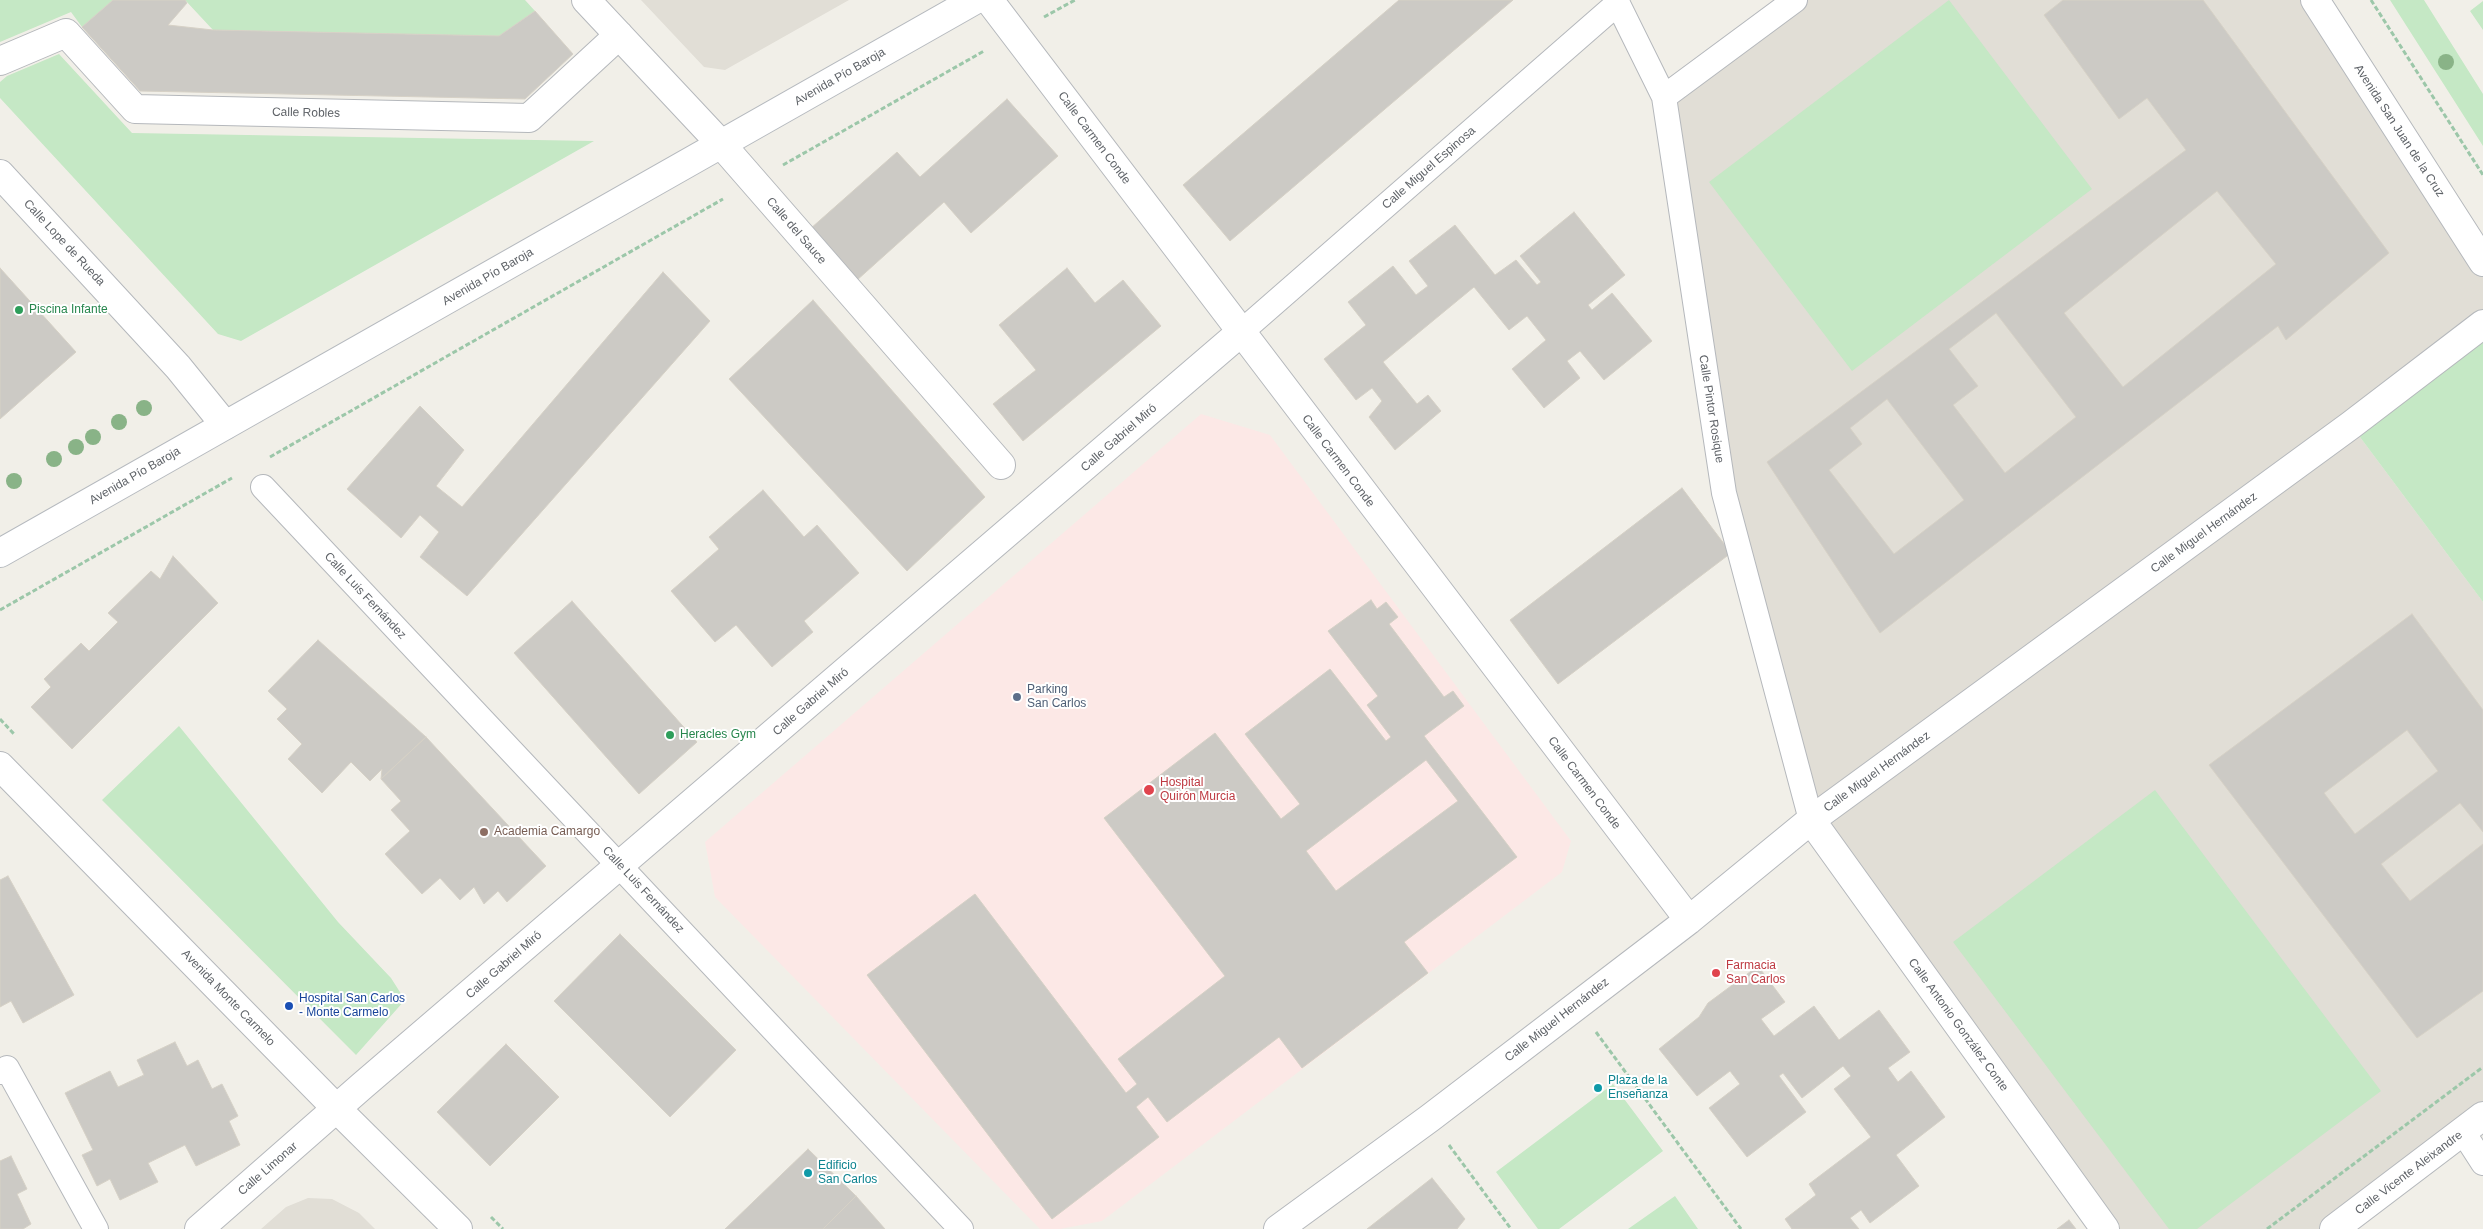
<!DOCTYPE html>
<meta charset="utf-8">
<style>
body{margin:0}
canvas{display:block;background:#f1efe8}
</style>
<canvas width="2483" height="1229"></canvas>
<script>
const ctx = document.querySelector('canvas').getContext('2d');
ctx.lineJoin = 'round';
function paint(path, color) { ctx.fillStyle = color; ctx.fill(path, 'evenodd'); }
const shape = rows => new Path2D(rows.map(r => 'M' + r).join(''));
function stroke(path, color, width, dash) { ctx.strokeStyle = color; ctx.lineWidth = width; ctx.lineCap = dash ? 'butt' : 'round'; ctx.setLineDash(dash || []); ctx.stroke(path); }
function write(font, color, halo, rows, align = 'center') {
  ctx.font = font + ' Arial,sans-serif'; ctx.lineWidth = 4; ctx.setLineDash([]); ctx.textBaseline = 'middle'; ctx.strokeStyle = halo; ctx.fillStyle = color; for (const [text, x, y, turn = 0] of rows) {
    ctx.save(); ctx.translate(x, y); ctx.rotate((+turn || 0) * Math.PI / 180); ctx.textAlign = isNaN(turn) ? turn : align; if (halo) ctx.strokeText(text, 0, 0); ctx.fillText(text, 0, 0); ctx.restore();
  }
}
paint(shape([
 [641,0,849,0,725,70,704,67],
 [1795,0,2315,0,2483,262,2483,324,2351,425,2483,602,2483,1116,2334,1229,2105,1229,1811,820,1724,493,1664,97],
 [308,1198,332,1199,359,1213,375,1229,261,1229,286,1207]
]), '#e1ded6');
paint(shape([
 [1201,414,1270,435,1571,841,1562,872,1102,1221,1060,1229,1040,1229,715,897,705,842]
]), '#fce8e6');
paint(shape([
 [0,0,113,0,82,27,71,12,0,42],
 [185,0,525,0,535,11,499,36,213,30],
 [1949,0,2092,189,1852,371,1709,182],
 [2390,0,2424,0,2483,94,2483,146],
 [2483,1,2483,30,2470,11],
 [59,54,132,133,594,141,241,341,218,334,0,98,0,82,7,76],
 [2483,324,2483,602,2351,425],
 [179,726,338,922,391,978,405,1000,356,1055,102,800],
 [2155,790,2381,1091,2197,1229,2169,1229,1953,942],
 [1613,1084,1663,1151,1559,1229,1538,1229,1496,1172],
 [1675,1196,1698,1229,1628,1229]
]), '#c5e8c5');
const building = shape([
 [113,0,185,0,187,3,168,25,213,30,499,36,535,11,573,54,525,99,140,91,82,27,113,0],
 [1399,0,1513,0,1230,241,1183,185,1399,0],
 [2063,0,2203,0,2389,253,2286,340,2278,326,1880,633,1767,462,2186,150,2147,98,2119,119,2044,15,2063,0],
 [2217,191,2276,264,2123,387,2064,313,2217,191],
 [1996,313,2076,417,2005,473,1953,405,1978,386,1949,349,1996,313],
 [1887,399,1964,500,1894,554,1829,470,1862,444,1850,428,1887,399],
 [1007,99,1058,156,971,233,944,202,856,281,810,229,897,152,920,177,1007,99],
 [1574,212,1625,275,1588,305,1592,310,1612,293,1652,341,1604,380,1580,351,1567,361,1580,378,1544,408,1512,369,1546,340,1527,316,1509,330,1474,287,1383,362,1417,404,1428,395,1441,411,1395,450,1369,417,1382,401,1372,388,1356,400,1324,359,1366,325,1348,302,1393,266,1416,295,1428,286,1409,261,1455,225,1495,275,1516,260,1537,285,1541,282,1520,256,1574,212],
 [0,268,76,352,0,419,0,268],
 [1067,268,1095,303,1123,280,1161,326,1023,441,993,404,1036,370,999,325,1067,268],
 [663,272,710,321,467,596,420,557,439,532,420,515,401,538,347,489,420,406,464,450,436,486,462,507,663,272],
 [813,300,985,497,907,571,729,379,813,300],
 [1682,488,1731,553,1558,684,1510,620,1682,488],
 [763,490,804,537,817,525,859,573,804,621,813,632,772,667,736,625,715,642,671,591,719,549,709,537,763,490],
 [173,556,218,603,72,749,31,707,51,687,44,679,81,643,89,651,118,622,108,613,151,571,160,579,173,556],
 [1371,600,1377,609,1386,602,1398,617,1389,624,1444,697,1453,691,1464,706,1424,736,1517,857,1404,942,1428,973,1302,1068,1279,1037,1167,1122,1148,1097,1136,1107,1159,1137,1052,1219,867,975,975,894,1126,1093,1137,1084,1118,1059,1225,976,1104,818,1215,733,1281,819,1300,804,1245,734,1330,669,1386,741,1391,737,1367,705,1378,696,1328,631,1371,600],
 [1426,760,1458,801,1336,891,1306,851,1426,760],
 [572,601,697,742,639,794,514,653,572,601],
 [2412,614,2483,710,2483,832,2460,803,2381,864,2410,901,2483,844,2483,991,2417,1038,2209,765,2412,614],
 [2407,730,2438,771,2355,834,2324,793,2407,730],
 [318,640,426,737,381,779,382,769,370,781,351,762,322,793,288,759,302,744,277,719,287,709,268,691,318,640],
 [426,737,546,866,507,902,498,891,484,904,474,887,460,900,440,878,422,894,385,854,410,831,391,810,401,801,381,779,426,737],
 [8,876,74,995,23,1023,11,1001,0,1007,0,880,8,876],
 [620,934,736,1050,670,1117,554,1001,620,934],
 [1758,966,1785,1002,1761,1019,1774,1036,1814,1006,1839,1040,1879,1010,1910,1052,1888,1068,1898,1082,1911,1071,1945,1117,1896,1155,1919,1186,1870,1223,1861,1210,1850,1218,1859,1229,1792,1229,1785,1219,1816,1195,1809,1184,1871,1137,1834,1089,1851,1076,1843,1066,1802,1098,1783,1073,1779,1076,1806,1112,1747,1157,1709,1108,1740,1084,1730,1071,1697,1096,1659,1049,1699,1017,1708,1003,1758,966],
 [175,1042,187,1066,198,1060,212,1089,222,1084,238,1116,229,1121,240,1145,196,1166,185,1145,148,1163,158,1182,120,1200,110,1179,97,1186,82,1155,93,1150,65,1093,110,1071,118,1087,144,1075,137,1060,175,1042],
 [506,1044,559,1097,490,1166,437,1112,506,1044],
 [808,1149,856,1196,823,1229,725,1229,808,1149],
 [11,1156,27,1189,17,1194,31,1224,23,1229,0,1229,0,1161,11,1156],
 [1432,1178,1465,1219,1457,1229,1367,1229,1432,1178],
 [856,1196,885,1229,823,1229,856,1196],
 [2069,1220,2076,1229,2057,1229,2069,1220]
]);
paint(building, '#cccac5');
stroke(building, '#d6d1c6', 1);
const pedestrian = shape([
 [1616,0,1664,97,1724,493,1811,820],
 [1664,97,1795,0],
 [1240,333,1618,3],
 [263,487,961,1229],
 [0,1072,7,1068,96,1229],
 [2463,1132,2483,1163]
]);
const minor = shape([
 [586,0,721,144,1001,465],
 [989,0,1689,920],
 [0,61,66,33,135,109,529,118,619,35],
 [0,174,178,367,225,425],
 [0,766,336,1108,458,1229],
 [1811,820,2105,1229],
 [199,1229,362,1086,1240,333],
 [1278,1229,1430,1118,1689,920,1811,820,2351,425,2483,324],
 [2334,1229,2483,1116]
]);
const tertiary = shape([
 [2315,0,2483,262]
]);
const secondary = shape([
 [0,553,975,0]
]);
stroke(pedestrian, '#b5b8bc', 26);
stroke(minor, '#b5b8bc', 30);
stroke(tertiary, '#b5b8bc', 30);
stroke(secondary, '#b6babf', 30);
stroke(shape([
 [2371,0,2483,175],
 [1044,17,1075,0],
 [783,165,984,51],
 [270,457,723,199],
 [0,610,232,478],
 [0,719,14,734],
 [1596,1032,1741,1229],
 [1449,1145,1511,1229],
 [491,1217,503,1229],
 [2267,1229,2483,1067]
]), '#9cc7a9', 3, [5, 2.5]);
stroke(pedestrian, '#fff', 24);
stroke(minor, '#fff', 28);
stroke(tertiary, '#fff', 28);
stroke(secondary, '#fff', 28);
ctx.fillStyle = '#89b387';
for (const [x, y] of [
 [2446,62],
 [144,408],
 [119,422],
 [93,437],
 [76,447],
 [54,459],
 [14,481]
]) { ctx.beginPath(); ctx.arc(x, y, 8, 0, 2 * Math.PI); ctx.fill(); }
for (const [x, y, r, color] of [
 [19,310,5,"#2e9e5b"],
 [1017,697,5,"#5c6f8a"],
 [670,735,5,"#2e9e5b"],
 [1149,790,6,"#e0444e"],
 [484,832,5,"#8d6e63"],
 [1716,973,5,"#e0444e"],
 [289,1006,5,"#1a4fb4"],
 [1598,1088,5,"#0f9aa8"],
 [808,1173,5,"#0f9aa8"]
]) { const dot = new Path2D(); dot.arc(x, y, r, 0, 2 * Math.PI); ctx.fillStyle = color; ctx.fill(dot); stroke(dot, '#fff', 2); }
write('12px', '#5f6368', '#fff', [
 ["Avenida Pío Baroja",840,77,-30],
 ["Calle Robles",306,113,1],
 ["Avenida San Juan de la Cruz",2399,131,57],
 ["Calle Carmen Conde",1094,138,53],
 ["Calle Miguel Espinosa",1429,168,-41],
 ["Calle del Sauce",796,231,49],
 ["Calle Lope de Rueda",64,243,47],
 ["Avenida Pío Baroja",488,277,-30],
 ["Calle Pintor Rosique",1711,409,81],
 ["Calle Gabriel Miró",1119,438,-41],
 ["Calle Carmen Conde",1338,461,53],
 ["Avenida Pío Baroja",135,476,-30],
 ["Calle Miguel Hernández",2204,533,-36],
 ["Calle Luis Fernández",365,596,47],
 ["Calle Gabriel Miró",811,702,-41],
 ["Calle Miguel Hernández",1877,772,-36],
 ["Calle Carmen Conde",1584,783,53],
 ["Calle Luis Fernández",643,890,47],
 ["Calle Gabriel Miró",504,965,-41],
 ["Avenida Monte Carmelo",228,998,46],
 ["Calle Miguel Hernández",1557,1020,-38],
 ["Calle Antonio González Conte",1958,1025,54],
 ["Calle Limonar",268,1169,-41],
 ["Calle Vicente Aleixandre",2409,1173,-37]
]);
write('12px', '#27864d', '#fff', [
 ["Piscina Infante",29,310],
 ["Heracles Gym",680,735]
], 'left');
write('12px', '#4e5e75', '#fff', [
 ["Parking",1027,690],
 ["San Carlos",1027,704]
], 'left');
write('12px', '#be3a42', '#fff', [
 ["Hospital",1160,783],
 ["Quirón Murcia",1160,797],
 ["Farmacia",1726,966],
 ["San Carlos",1726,980]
], 'left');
write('12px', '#785e54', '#fff', [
 ["Academia Camargo",494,832]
], 'left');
write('12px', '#164399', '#fff', [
 ["Hospital San Carlos",299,999],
 ["- Monte Carmelo",299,1013]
], 'left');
write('12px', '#0d838f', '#fff', [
 ["Plaza de la",1608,1081],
 ["Enseñanza",1608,1095],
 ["Edificio",818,1166],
 ["San Carlos",818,1180]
], 'left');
</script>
